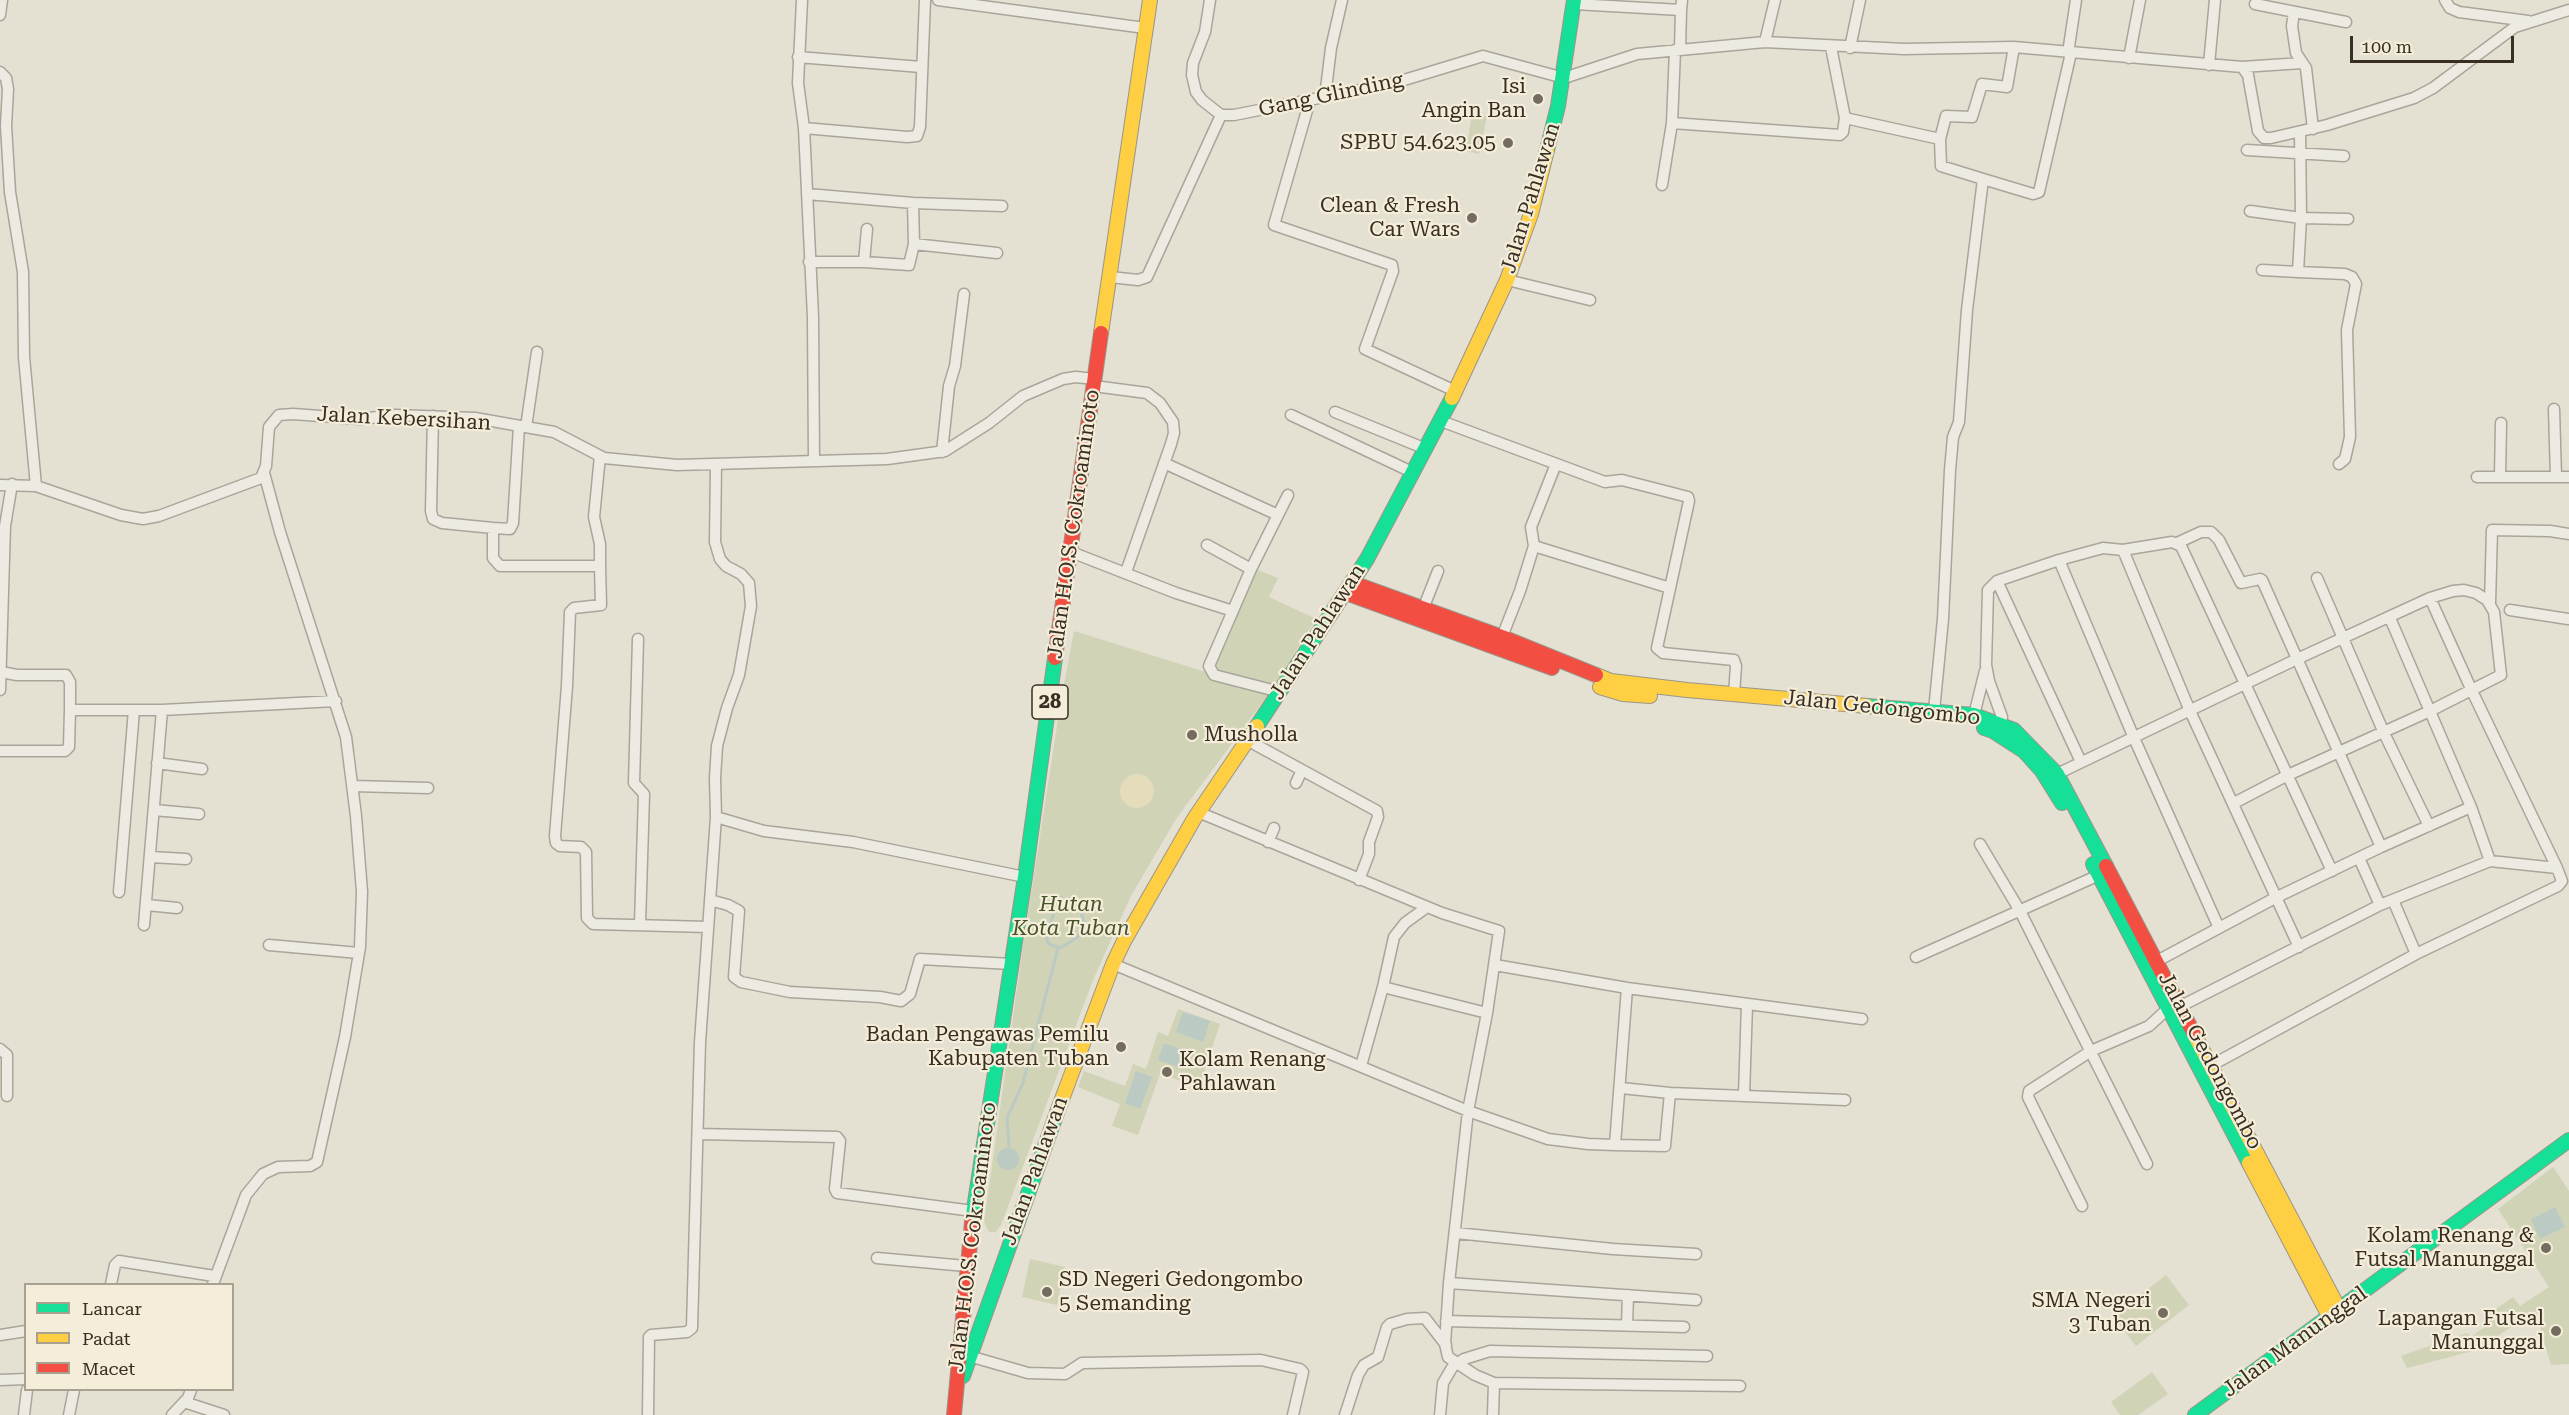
<!DOCTYPE html>
<style>
body{margin:0}
#map{position:relative;width:2569px;height:1415px;overflow:hidden;background:#e4e0d2;font-family:"Roboto Serif",serif}
canvas{display:block}
.legend{position:absolute;left:24px;top:1283px;width:210px;height:108px;box-sizing:border-box;background:#f4edd9;border:2px solid #a9a190;margin:0;padding:8px 10px;list-style:none;font-size:18px;color:#392e22}
.legend li{display:flex;align-items:center;gap:12px;height:30px}
.legend b{width:30px;border:2px solid #a9a190}
.scale{position:absolute;left:2350px;top:36px;width:164px;height:27px;box-sizing:border-box;border:3px solid #392e22;border-top:0;padding-left:8px;font-size:18px;line-height:21px;white-space:nowrap;color:#392e22;-webkit-text-stroke:4px #f4edd9;paint-order:stroke}
</style>
<div id="map">
<canvas width="2569" height="1415"></canvas>
<ul class="legend">
<li><b style="height:8px;background:#16e098"></b>Lancar</li>
<li><b style="height:8px;background:#ffcf43"></b>Padat</li>
<li><b style="height:8px;background:#f24e42"></b>Macet</li>
</ul>
<div class="scale">100 m</div>
</div>
<script>
const ctx = document.querySelector('canvas').getContext('2d');
ctx.lineJoin = 'round';
function paint(path, color) { ctx.fillStyle = color; ctx.fill(path, 'evenodd'); }
const shape = rows => new Path2D(rows.map(r => 'M' + r).join(''));
function stroke(path, color, width, dash) { ctx.strokeStyle = color; ctx.lineWidth = width; ctx.lineCap = dash ? 'butt' : 'round'; ctx.setLineDash(dash || []); ctx.stroke(path); }
function write(font, color, halo, rows, align = 'center') {
  ctx.font = font + ' "Roboto Serif",serif'; ctx.lineWidth = 4.5; ctx.setLineDash([]); ctx.textBaseline = 'middle'; ctx.strokeStyle = halo; ctx.fillStyle = color; for (const [text, x, y, turn = 0] of rows) {
    ctx.save(); ctx.translate(x, y); ctx.rotate((+turn || 0) * Math.PI / 180); ctx.textAlign = isNaN(turn) ? turn : align; if (halo) ctx.strokeText(text, 0, 0); ctx.fillText(text, 0, 0); ctx.restore();
  }
}
paint(shape([
 [1472,114,1487,116,1479,154,1466,151],
 [1253,568,1278,578,1269,597,1316,619,1274,686,1214,672,1213,664],
 [1074,631,1270,692,1176,819,1131,896,1093,980,1001,1225,996,1232,989,1232,984,1222,1022,953,1060,706],
 [1178,1009,1220,1024,1199,1087,1160,1074,1138,1135,1112,1126,1120,1104,1078,1087,1084,1071,1125,1086,1133,1064,1146,1069,1158,1032,1168,1036],
 [2553,1167,2569,1191,2569,1364,2551,1365,2535,1311,2477,1350,2407,1368,2401,1356,2467,1333,2471,1337,2487,1325,2483,1318,2513,1297,2520,1306,2549,1287,2498,1209],
 [1030,1259,1065,1267,1057,1305,1022,1297],
 [2166,1275,2189,1305,2136,1346,2113,1316],
 [2152,1372,2168,1394,2138,1415,2120,1415,2111,1402]
]), '#d1d3b6');
paint(shape([
 '1120 791a17 17 0 1 1 34 0a17 17 0 1 1-34 0Z'
]), '#e5dcbc');
paint(shape([
 [1183,1012,1210,1021,1203,1042,1176,1032],
 [1164,1043,1187,1051,1181,1068,1158,1060],
 [1136,1071,1152,1077,1140,1109,1125,1103],
 '997 1159a11 11 0 1 1 22 0a11 11 0 1 1-22 0Z',
 [2555,1207,2565,1227,2540,1239,2531,1219]
]), '#bbcac2');
stroke(shape([
 [1061,897,1080,910,1084,922,1078,937,1060,948,1049,944,1045,936,1054,913,1056,900,1061,897],
 [1009,1146,1007,1118,1023,1083,1058,948]
]), '#bbcac2', 3);
const street = shape([
 [802,0,798,83,804,128,813,317,814,461],
 [938,0,1145,28],
 [1210,0,1205,32,1193,63,1192,75,1196,92,1202,100,1221,115,1234,115,1394,83,1483,56,1564,78,1637,54,1765,42,1904,49,2014,47,2242,67,2248,75,2258,131,2264,138,2271,138,2327,125,2414,98,2433,88,2515,27,2569,10],
 [2445,0,2450,8,2459,12,2528,21],
 [1574,4,1681,10,1682,0],
 [2255,4,2346,22],
 [2294,12,2292,26,2296,53,2306,68,2313,129],
 [0,15,2,0],
 [1765,42,1775,0],
 [1850,48,1860,0],
 [1680,50,1681,10],
 [2068,53,2076,0],
 [798,57,921,67],
 [2129,58,2140,0],
 [2209,65,2215,0],
 [2242,67,2302,63],
 [0,72,6,78,8,89,6,126,10,192,23,272,24,357,36,486],
 [1325,97,1331,48,1342,0],
 [1310,100,1274,225,1392,265,1393,271,1365,349,1455,391],
 [1845,118,1940,139,1946,116,1972,117,1982,84,2007,87,2014,47],
 [1672,123,1840,135,1843,132,1845,118,1831,47],
 [804,128,907,137,917,136,920,127,925,0],
 [2300,132,2301,218,2298,272,2345,274,2352,277,2356,284,2347,330,2350,437,2345,459,2339,464],
 [2247,150,2344,156],
 [1983,179,2033,194,2039,192,2071,53],
 [1662,185,1672,123,1675,50],
 [807,194,913,203,1002,206],
 [2250,211,2301,218,2348,219],
 [914,244,997,253],
 [809,262,864,262,909,265,914,244,913,203],
 [864,262,867,229],
 [2262,270,2298,272],
 [1110,277,1138,280,1147,277,1221,115],
 [1507,280,1590,300],
 [1094,386,1147,393,1160,403,1173,422,1174,433,1171,444,1126,572],
 [2554,409,2556,477],
 [1335,412,1426,449],
 [1291,415,1414,473],
 [433,416,431,511,433,519,442,523,493,528,493,558,500,566,600,566,601,605,574,608,570,612,567,686,555,836,556,843,560,846,581,847,586,852,587,918,593,924,708,927],
 [1441,421,1605,482,1622,480,1688,497,1689,501,1657,648,1663,653,1734,660,1736,666,1734,694],
 [526,427,537,352],
 [942,452,949,386,955,366,964,294],
 [1164,463,1278,515],
 [2477,477,2569,477],
 [2500,477,2501,423],
 [0,485,36,486,121,515,143,519,159,516,261,478,266,466,269,427,279,415,293,414,360,419,396,415,475,418,554,432,604,458,677,465,887,459,945,451,989,423,1023,396,1063,379,1076,377,1094,379],
 [493,528,510,529,513,523,519,426],
 [2177,543,2201,532,2211,532,2219,540,2241,583,2260,579,2262,580,2381,847],
 [1207,545,1251,569],
 [1534,546,1670,588],
 [2123,550,2190,711,2299,947],
 [1071,552,1176,593,1233,611],
 [600,566,600,544,594,517,600,456],
 [2317,578,2384,733,2429,826],
 [1997,581,2081,762],
 [2490,603,2492,530,2550,531,2569,534],
 [1423,609,1438,571],
 [2510,610,2568,619],
 [2390,618,2471,807,2490,861],
 [1502,637,1520,591,1534,546,1531,527,1556,464],
 [638,639,634,783,644,794,640,924],
 [1,672,17,675,66,675,70,682,70,710],
 [0,690,5,526,12,484],
 [1280,692,1214,675,1209,666,1251,569,1288,495],
 [134,710,162,710],
 [1934,711,1943,619,1950,470,1953,437,1959,422,1967,310,1983,179,1941,166,1940,139],
 [1974,715,1985,671],
 [2000,731,2002,717,1989,681,1986,665,1988,590,1997,581,2059,560],
 [1247,740,1377,811,1378,817,1369,842,1369,854,1359,880],
 [0,751,65,751,69,747,70,710,134,710,119,892],
 [157,763,202,769],
 [2057,774,2297,659,2430,598,2453,591,2464,590,2476,593,2487,600,2494,612,2501,675,2430,711,2288,775,2234,803],
 [1296,783,1302,770],
 [353,786,428,788],
 [154,810,199,814],
 [1198,812,1442,913,1499,931,1487,1013,1468,1111,1449,1283,1445,1344,1448,1357,1475,1375,1494,1383],
 [716,817,764,831,853,842,1025,877],
 [1268,842,1274,828],
 [1980,844,2020,911,2147,1164],
 [151,857,186,859],
 [2359,858,2380,905],
 [710,900,728,905,739,911,734,977,741,982,790,992,880,997,901,1001,910,994,920,959,1011,964],
 [2393,900,2416,954],
 [147,905,177,908],
 [144,925,162,710,336,701],
 [2219,928,2134,738,2059,560,2103,548,2123,550,2172,542,2181,546,2332,871],
 [269,945,359,953],
 [1916,957,2099,875],
 [2157,961,2275,898,2381,847,2471,807],
 [1113,964,1468,1111,1548,1139,1588,1144,1615,1145,1627,988],
 [1495,965,1627,988,1862,1019],
 [1383,987,1394,937,1405,923,1427,907],
 [2181,1006,2380,905,2490,861,2557,868,2472,691,2430,598],
 [0,1049,7,1055,7,1096],
 [2212,1065,2416,954,2558,886,2562,881,2557,868],
 [1361,1066,1383,987,1487,1013],
 [1621,1088,1670,1093,1845,1100],
 [1744,1095,1747,1004],
 [699,1134,837,1137,840,1141,835,1189,837,1193,973,1211],
 [1615,1145,1665,1146,1670,1093],
 [2082,1206,2028,1097,2029,1091,2091,1051,2149,1026,2173,1004],
 [1456,1233,1613,1249,1696,1254],
 [877,1258,966,1266],
 [1449,1283,1696,1300],
 [111,1284,115,1265,119,1261,214,1276],
 [213,1284,246,1195,263,1174,278,1167,310,1166,317,1162,345,1037,360,947,362,892,356,816,346,737,280,532,264,473],
 [1446,1321,1684,1327],
 [1627,1325,1628,1295],
 [0,1335,26,1331],
 [969,1356,1028,1373,1065,1374,1082,1363,1261,1360,1300,1369,1303,1372,1293,1415],
 [0,1380,26,1379],
 [184,1402,224,1415],
 [24,1415,27,1390],
 [69,1415,74,1390],
 [172,1415,188,1398,191,1390],
 [648,1415,649,1337,651,1335,687,1332,692,1328,700,1042,716,817,715,778,717,746,727,708,739,675,751,606,749,583,741,574,726,566,720,559,715,542,716,465],
 [1345,1415,1358,1375,1364,1365,1378,1357,1387,1327,1390,1324,1407,1319,1425,1318,1446,1345],
 [1440,1415,1443,1383,1453,1366,1464,1359,1490,1351,1707,1356],
 [1493,1415,1494,1383,1740,1386]
]);
const fast = shape([
 [1547,150,1558,106,1574,0],
 [1867,706,1974,715,2014,730,2057,774,2106,866],
 [1257,726,1367,559,1452,398],
 [1984,728,1993,731,2024,751,2042,771,2062,803],
 [2093,864,2249,1163],
 [972,1222,1025,877,1055,658],
 [963,1376,1059,1107],
 [2195,1415,2569,1140]
]);
const slow = shape([
 [1101,333,1150,0],
 [1452,398,1507,280,1531,214,1547,150],
 [1596,675,1611,681,1687,690,1867,706],
 [1600,687,1623,694,1650,696],
 [2194,1034,2339,1309],
 [1059,1107,1113,964,1124,941,1194,819,1257,726],
 [2249,1163,2329,1316]
]);
const jam = shape([
 [1353,583,1502,637,1596,675],
 [1346,593,1552,668],
 [1055,658,1101,333],
 [2106,866,2194,1034],
 [954,1415,972,1222]
]);
stroke(street, '#aaa59a', 13);
stroke(fast, '#9a958a', 16);
stroke(slow, '#9a958a', 16);
stroke(jam, '#9a958a', 16);
stroke(street, '#edeae2', 10);
stroke(fast, '#16e098', 14);
stroke(slow, '#ffcf43', 14);
stroke(jam, '#f24e42', 14);
for (const [x, y, r, color] of [
 [1538,99,6,"#756c60"],
 [1508,143,6,"#756c60"],
 [1472,218,6,"#756c60"],
 [1192,735,6,"#756c60"],
 [1121,1047,6,"#756c60"],
 [1167,1072,6,"#756c60"],
 [2546,1248,6,"#756c60"],
 [1047,1292,6,"#756c60"],
 [2163,1313,6,"#756c60"],
 [2556,1331,6,"#756c60"]
]) { const dot = new Path2D(); dot.arc(x, y, r, 0, 2 * Math.PI); ctx.fillStyle = color; ctx.fill(dot); stroke(dot, '#f4edd9', 2); }
for (const [x, y, w] of [
 [1050,702,36]
]) { const box = new Path2D(); box.roundRect(x - w / 2, y - 17, w, 34, 4.5); ctx.fillStyle = '#f4edd9'; ctx.fill(box); stroke(box, '#392e22', 1.5); }
write('bold 20px', '#392e22', null, [
 ["28",1050,702]
]);
write('21px', '#392e22', '#f4edd9', [
 ["Isi",1526,87],
 ["Angin Ban",1526,111],
 ["SPBU 54.623.05",1496,143],
 ["Clean & Fresh",1460,206],
 ["Car Wars",1460,230],
 ["Musholla",1204,735,"left"],
 ["Badan Pengawas Pemilu",1109,1035],
 ["Kabupaten Tuban",1109,1059],
 ["Kolam Renang",1179,1060,"left"],
 ["Pahlawan",1179,1084,"left"],
 ["Kolam Renang &",2534,1236],
 ["Futsal Manunggal",2534,1260],
 ["SD Negeri Gedongombo",1059,1280,"left"],
 ["5 Semanding",1059,1304,"left"],
 ["SMA Negeri",2151,1301],
 ["3 Tuban",2151,1325],
 ["Lapangan Futsal",2544,1319],
 ["Manunggal",2544,1343]
], 'right');
write('21px', '#392e22', '#f4edd9', [
 ["Gang Glinding",1331,95,-12],
 ["Jalan Pahlawan",1531,198,-73],
 ["Jalan Kebersihan",404,419,3],
 ["Jalan H.O.S. Cokroaminoto",1074,524,-82],
 ["Jalan Pahlawan",1318,632,-57],
 ["Jalan Gedongombo",1882,708,6],
 ["Jalan Gedongombo",2210,1061,62],
 ["Jalan Pahlawan",1035,1171,-70],
 ["Jalan H.O.S. Cokroaminoto",973,1237,-83],
 ["Jalan Manunggal",2295,1342,-36]
]);
write('italic 21px', '#47542a', '#f4edd9', [
 ["Hutan",1071,905],
 ["Kota Tuban",1071,929]
]);
</script>
